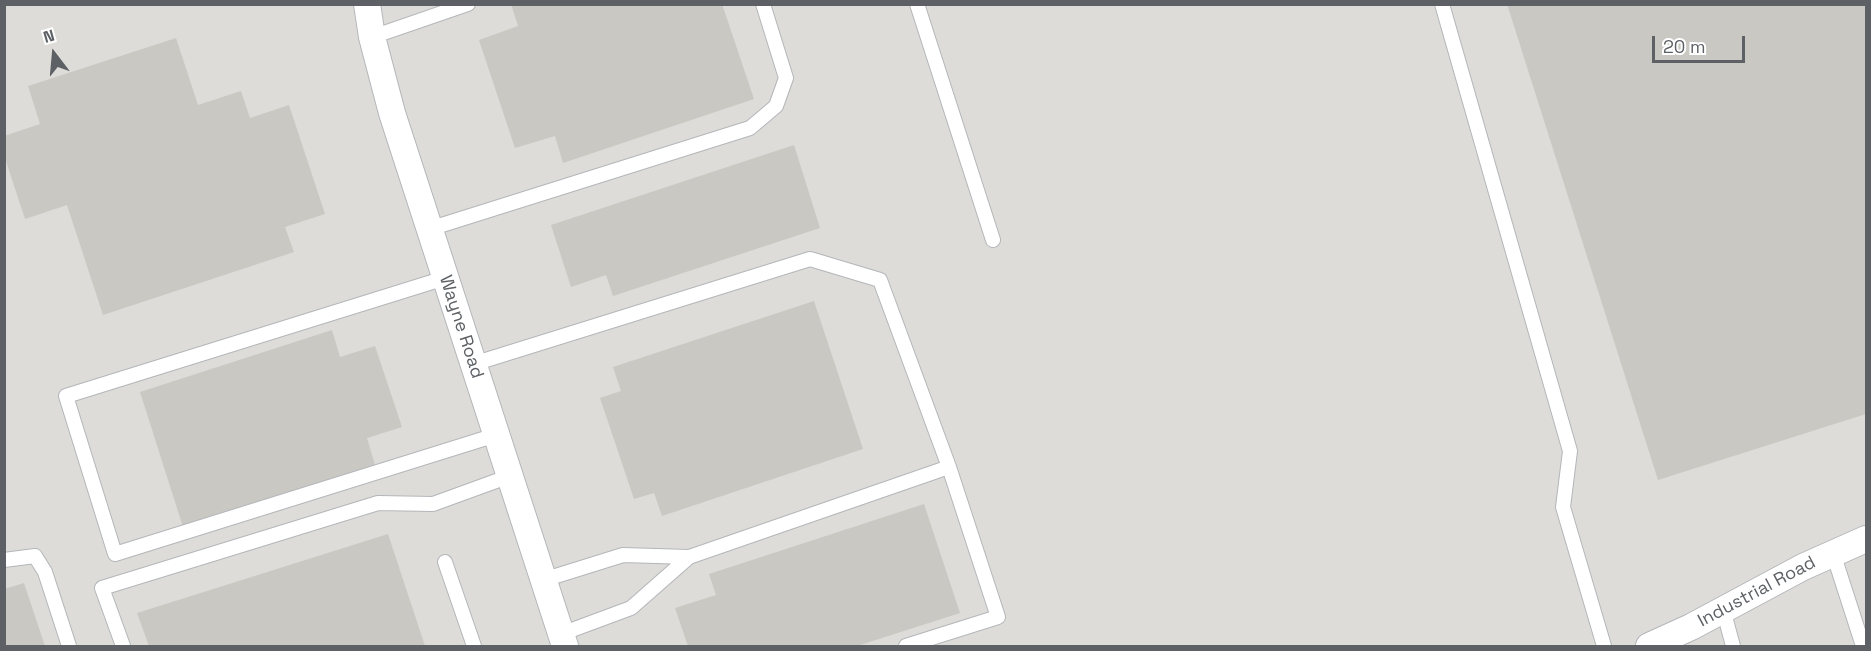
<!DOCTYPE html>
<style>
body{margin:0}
#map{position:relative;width:1871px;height:651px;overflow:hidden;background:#efede6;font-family:"Space Grotesk",sans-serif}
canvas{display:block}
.frame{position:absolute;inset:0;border:6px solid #5d6165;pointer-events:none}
.north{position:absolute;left:24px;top:24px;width:60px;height:60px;-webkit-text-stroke:4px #fff;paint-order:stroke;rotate:344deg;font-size:16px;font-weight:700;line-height:24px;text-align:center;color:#5d6165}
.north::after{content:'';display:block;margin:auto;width:21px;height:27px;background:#5d6165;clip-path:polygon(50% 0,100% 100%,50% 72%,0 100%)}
.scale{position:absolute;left:1652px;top:36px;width:93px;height:27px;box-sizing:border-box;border:3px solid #5d6165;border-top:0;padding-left:8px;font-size:18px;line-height:21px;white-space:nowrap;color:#5d6165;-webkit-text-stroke:4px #fff;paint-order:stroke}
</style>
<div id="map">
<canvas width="1871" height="651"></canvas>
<div class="frame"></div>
<div class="north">N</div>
<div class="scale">20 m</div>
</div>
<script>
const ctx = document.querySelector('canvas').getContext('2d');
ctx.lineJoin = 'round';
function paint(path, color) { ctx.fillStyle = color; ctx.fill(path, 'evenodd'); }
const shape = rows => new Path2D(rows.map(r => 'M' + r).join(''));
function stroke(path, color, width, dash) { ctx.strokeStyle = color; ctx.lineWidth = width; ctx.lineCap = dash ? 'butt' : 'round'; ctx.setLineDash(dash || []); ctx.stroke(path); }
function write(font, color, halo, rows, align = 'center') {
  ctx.font = font + ' "Space Grotesk",sans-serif'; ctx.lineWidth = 4.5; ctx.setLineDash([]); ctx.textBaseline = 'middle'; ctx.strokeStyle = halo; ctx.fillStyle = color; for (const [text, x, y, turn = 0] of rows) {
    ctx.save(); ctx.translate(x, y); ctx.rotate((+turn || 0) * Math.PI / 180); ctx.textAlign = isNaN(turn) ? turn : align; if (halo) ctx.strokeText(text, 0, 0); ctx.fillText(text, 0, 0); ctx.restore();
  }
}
paint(shape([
 [5,5,1866,5,1866,646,5,646]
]), '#dedcd8');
paint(shape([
 [511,4,722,4,754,99,563,163,555,136,515,148,479,40,518,26],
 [1507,4,1866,4,1866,414,1658,480],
 [176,38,198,105,241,91,250,118,289,105,325,214,285,227,294,252,103,315,67,205,25,219,4,155,4,136,40,124,28,86],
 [794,145,820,228,613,296,606,275,571,287,551,225],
 [814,301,863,449,662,516,654,493,634,499,600,398,621,391,613,367],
 [332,330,340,357,375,346,402,427,367,438,375,465,183,527,140,392],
 [924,504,960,613,857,646,688,646,675,608,716,595,709,574],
 [388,534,425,646,149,646,137,613],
 [24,583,45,646,4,646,4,589]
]), '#cac8c2');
const service = shape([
 [917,4,993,240],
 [1442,4,1570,451,1563,507,1604,646],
 [372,37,468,4],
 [429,229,750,128,776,106,786,78,763,4],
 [445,278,66,396,115,554,496,435],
 [473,364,810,259,880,280,949,467],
 [1833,553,1863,646],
 [4,560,35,556,45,572,69,646],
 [445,562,474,646],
 [543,580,623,555,689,557],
 [1723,609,1733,646],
 [561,634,631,608,689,557,949,467,998,617,906,646],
 [123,646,102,588,378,503,433,504,510,476]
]);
const minor = shape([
 [367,4,372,37,392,113,565,646],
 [1649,646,1691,627,1803,567,1866,539]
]);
stroke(service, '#b3b6ba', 16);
stroke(minor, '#b3b6ba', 28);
stroke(service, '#fff', 14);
stroke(minor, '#fff', 26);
write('18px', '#5d6165', '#fff', [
 ["Wayne Road",461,327,72],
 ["Industrial Road",1757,592,-28]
]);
</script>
